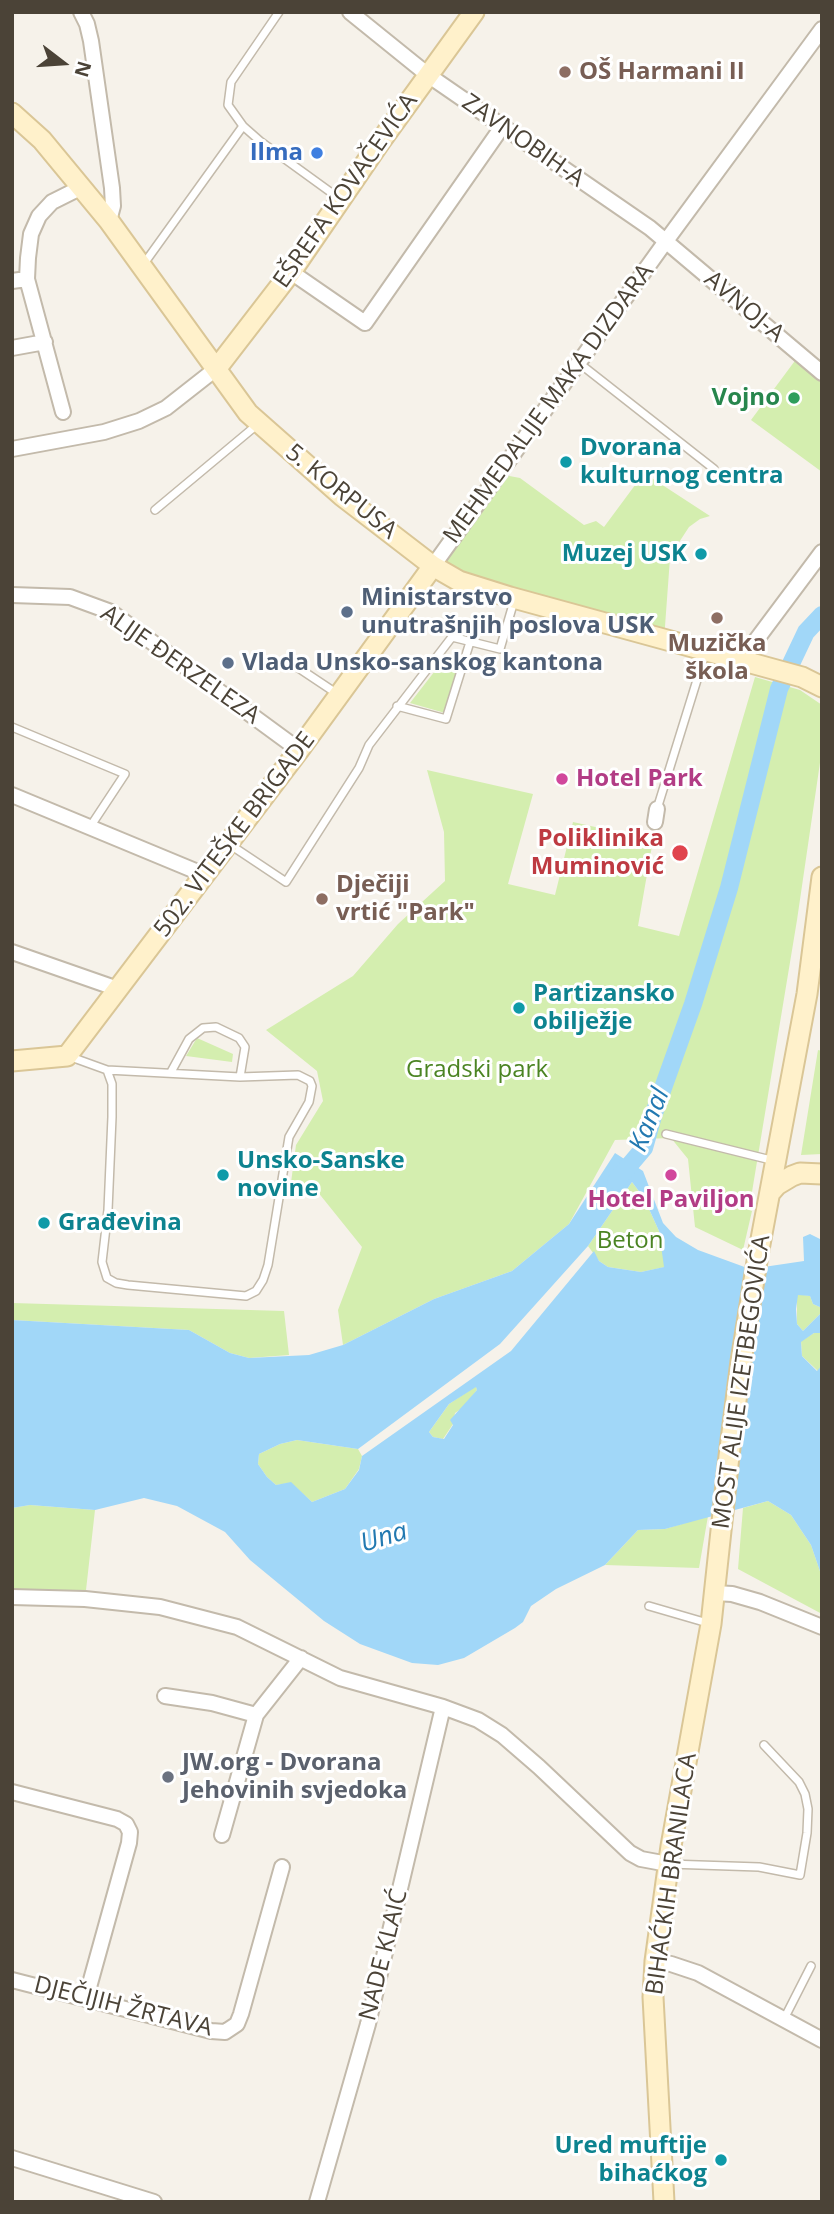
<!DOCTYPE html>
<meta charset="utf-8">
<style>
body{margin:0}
#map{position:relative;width:834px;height:2214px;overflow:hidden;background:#f6f2ea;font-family:"Open Sans",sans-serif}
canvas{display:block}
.frame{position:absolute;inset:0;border:14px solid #4b4337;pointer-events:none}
.north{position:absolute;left:28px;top:28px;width:70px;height:70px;-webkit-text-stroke:5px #fff;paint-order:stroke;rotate:107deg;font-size:19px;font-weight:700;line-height:28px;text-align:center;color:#4b4337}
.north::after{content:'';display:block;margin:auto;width:24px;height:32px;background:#4b4337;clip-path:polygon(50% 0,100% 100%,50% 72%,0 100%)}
</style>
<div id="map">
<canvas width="834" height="2214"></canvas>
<div class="frame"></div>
<div class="north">N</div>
</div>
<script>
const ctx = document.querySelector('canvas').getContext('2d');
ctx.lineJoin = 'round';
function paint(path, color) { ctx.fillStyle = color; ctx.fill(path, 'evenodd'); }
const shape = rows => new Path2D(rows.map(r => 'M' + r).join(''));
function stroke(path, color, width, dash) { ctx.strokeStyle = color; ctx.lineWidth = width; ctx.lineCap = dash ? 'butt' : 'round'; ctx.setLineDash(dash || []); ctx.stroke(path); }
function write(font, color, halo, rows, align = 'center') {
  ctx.font = font + ' "Open Sans",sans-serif'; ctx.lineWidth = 6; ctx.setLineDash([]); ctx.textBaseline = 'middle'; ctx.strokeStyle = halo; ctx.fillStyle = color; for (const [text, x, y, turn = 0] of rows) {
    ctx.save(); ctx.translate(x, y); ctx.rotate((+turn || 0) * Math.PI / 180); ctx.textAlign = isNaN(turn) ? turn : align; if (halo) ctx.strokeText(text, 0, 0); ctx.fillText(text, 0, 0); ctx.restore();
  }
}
paint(shape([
 [797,358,822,377,822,472,751,420],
 [644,473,710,516,700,519,689,527,674,550,670,558,664,640,433,566,499,474,520,478,584,525,596,521,604,527],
 [445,658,460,662,445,713,410,703],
 [755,677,800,690,822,705,822,749,797,920,749,1210,752,1211,743,1250,695,1227,688,1159,671,1138,615,1140,569,1224,512,1271,434,1299,343,1345,338,1310,362,1247,317,1191,290,1190,296,1145,323,1101,317,1071,266,1030,353,976,398,924,445,881,444,832,427,770,533,794,508,884,555,895,573,822,653,840,638,926,679,936],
 [197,1038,233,1054,232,1062,186,1056],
 [818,1050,822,1051,822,1154,801,1155],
 [632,1182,644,1198,659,1231,664,1254,665,1267,641,1272,608,1267,599,1261,588,1246],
 [797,1294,810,1296,813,1304,822,1308,822,1312,803,1331,797,1324],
 [12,1303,284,1311,289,1355,249,1358,230,1353,189,1330,12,1320],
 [814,1333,822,1333,822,1365,818,1371,802,1356,801,1341],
 [476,1386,477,1390,464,1407,455,1413,453,1424,443,1439,433,1437,429,1432,449,1404],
 [297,1440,358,1449,362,1456,359,1469,345,1489,312,1502,291,1483,276,1485,267,1477,258,1464,259,1454,280,1444],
 [768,1501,791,1515,811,1545,822,1577,822,1614,738,1569,743,1508],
 [30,1505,95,1510,85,1599,12,1597,12,1508],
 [708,1516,699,1568,605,1565,638,1530,665,1529]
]), '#d4eeaf');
paint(shape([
 [615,1153,643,1171,663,1223,676,1237,698,1250,750,1269,804,1261,803,1237,810,1234,822,1240,822,1308,813,1304,810,1296,798,1295,796,1309,797,1324,803,1331,822,1312,822,1333,814,1333,801,1342,802,1356,817,1371,822,1365,822,1577,811,1545,791,1515,768,1501,665,1529,638,1530,605,1565,556,1589,531,1606,523,1622,515,1628,464,1658,438,1665,412,1663,360,1644,324,1621,250,1560,225,1532,177,1506,144,1498,95,1510,30,1505,12,1508,12,1320,189,1330,230,1353,249,1358,309,1355,343,1345,434,1299,512,1271,569,1224],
 [632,1182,644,1198,659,1231,664,1267,641,1272,608,1267,599,1261,594,1251,511,1351,362,1456,359,1470,345,1489,312,1502,291,1482,276,1485,267,1477,258,1464,259,1454,280,1444,297,1440,358,1449,500,1344,588,1246],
 [476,1387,477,1390,450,1420,453,1425,444,1439,433,1437,429,1432,449,1404]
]), '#a1d7f8');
stroke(shape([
 [616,1181,644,1148,653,1116,693,1004,729,888,779,689,806,632,822,615]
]), '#a1d7f8', 18);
const lane = shape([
 [279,12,231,82,228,105,243,126,260,141,340,199],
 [143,265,243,126],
 [579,363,714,469],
 [155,510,258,424],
 [297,667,339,695],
 [397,706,446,719,470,642],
 [12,727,125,774,90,827],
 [657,809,706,651],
 [229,844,286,882,359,768,369,745,452,637,500,649,514,601],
 [71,1057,107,1070,240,1077,298,1075,310,1081,312,1086,309,1102,289,1137,268,1265,263,1280,256,1291,246,1296,128,1285,116,1283,107,1278,102,1262,108,1210,112,1117,112,1084,107,1070],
 [171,1072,189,1039,203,1028,216,1027,239,1038,245,1047,240,1077],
 [666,1134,775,1161],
 [649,1606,711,1624],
 [669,1864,759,1867,800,1875,807,1833,808,1809,805,1794,799,1782,764,1745],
 [784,2019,811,1966]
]);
const street = shape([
 [81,12,87,24,91,41,112,188,113,206,109,221],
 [350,12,428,75,650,228,822,373],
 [291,272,365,323,502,127],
 [12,281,27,279],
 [12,348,45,342],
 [63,412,27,279,28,258,31,234,39,216,52,202,82,187],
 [12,449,104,432,139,421,166,408,217,368],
 [433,566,666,241,822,29],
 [12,595,70,597,111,612,299,750],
 [745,661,751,647,822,552],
 [12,795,205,875],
 [655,822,657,809],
 [12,952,118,989],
 [715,1593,732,1594,760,1602,822,1627],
 [12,1597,85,1599,160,1607,237,1627,340,1678,443,1707,478,1720,502,1735,539,1767,630,1853,641,1859,668,1864],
 [165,1696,212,1703,256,1715],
 [12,1792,117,1819,126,1824,130,1832,129,1843,86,1998],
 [222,1835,256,1715,301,1658],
 [655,1961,671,1964,698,1973,822,2040],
 [12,1980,211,2031,225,2032,237,2024,241,2014,282,1867],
 [12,2158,154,2202],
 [317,2202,368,2024,443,1707]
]);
const secondary = shape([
 [12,113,42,140,109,221,248,413,342,496,433,566,459,581,510,597,802,677,822,687],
 [217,368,291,272,380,142,474,12],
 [12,1061,67,1056,299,750,433,566],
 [770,1193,777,1185,792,1176,800,1173,822,1174],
 [664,2202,653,1997,655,1961,671,1846,711,1624,729,1456,741,1361,758,1255,807,994,822,877]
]);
stroke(lane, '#c3baab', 10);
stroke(street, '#c3baab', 18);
stroke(secondary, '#dac696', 23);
stroke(lane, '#fff', 7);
stroke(street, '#fff', 14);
stroke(secondary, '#fff1cb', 19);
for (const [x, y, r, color] of [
 [565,72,7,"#8d6e63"],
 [317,153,7,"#3f7fe0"],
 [794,398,7,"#2e9e5b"],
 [566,462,7,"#0f9aa8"],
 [701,554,7,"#0f9aa8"],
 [347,612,7,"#5c6f8a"],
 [717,618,7,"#8d6e63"],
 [228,663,7,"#5c6f8a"],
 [562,779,7,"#d1479c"],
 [680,853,9,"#e0444e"],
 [322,899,7,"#8d6e63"],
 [519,1008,7,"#0f9aa8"],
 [223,1175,7,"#0f9aa8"],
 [671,1175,7,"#d1479c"],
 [44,1223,7,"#0f9aa8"],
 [168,1777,7,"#6b7280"],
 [721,2160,7,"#0f9aa8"]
]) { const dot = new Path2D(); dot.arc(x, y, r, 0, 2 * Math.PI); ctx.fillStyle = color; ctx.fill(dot); stroke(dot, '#fff', 2.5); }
write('bold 24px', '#785e54', '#fff', [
 ["OŠ Harmani II",579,72],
 ["Muzička",717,644,"center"],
 ["škola",717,672,"center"],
 ["Dječiji",336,885],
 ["vrtić \"Park\"",336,913]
], 'left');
write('24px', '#4b4337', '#fff', [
 ["ZAVNOBIH-A",523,141,35],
 ["EŠREFA KOVAČEVIĆA",346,191,-55],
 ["AVNOJ-A",744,307,40],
 ["MEHMEDALIJE MAKA DIZDARA",549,404,-54],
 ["5. KORPUSA",341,492,39],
 ["ALIJE ĐERZELEZA",180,665,35],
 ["502. VITEŠKE BRIGADE",235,835,-53],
 ["MOST ALIJE IZETBEGOVIĆA",742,1382,-82],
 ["BIHAĆKIH BRANILACA",672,1874,-82],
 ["NADE KLAIĆ",384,1955,-76],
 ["DJEČIJIH ŽRTAVA",123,2007,14]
]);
write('bold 24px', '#366cbe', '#fff', [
 ["Ilma",303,153]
], 'right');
write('bold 24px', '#27864d', '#fff', [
 ["Vojno",780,398]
], 'right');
write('bold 24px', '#0d838f', '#fff', [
 ["Dvorana",580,448],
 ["kulturnog centra",580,476],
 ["Muzej USK",687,554,"right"],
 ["Partizansko",533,994],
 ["obilježje",533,1022],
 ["Unsko-Sanske",237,1161],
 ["novine",237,1189],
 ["Građevina",58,1223],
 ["Ured muftije",707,2146,"right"],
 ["bihaćkog",707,2174,"right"]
], 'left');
write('bold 24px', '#4e5e75', '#fff', [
 ["Ministarstvo",361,598],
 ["unutrašnjih poslova USK",361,626],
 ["Vlada Unsko-sanskog kantona",242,663]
], 'left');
write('bold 24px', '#b23c85', '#fff', [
 ["Hotel Park",576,779],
 ["Hotel Paviljon",671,1200,"center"]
], 'left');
write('bold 24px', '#be3a42', '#fff', [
 ["Poliklinika",664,839],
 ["Muminović",664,867]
], 'right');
write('24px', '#4b8423', '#fff', [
 ["Gradski park",477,1070],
 ["Beton",630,1241]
]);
write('bold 24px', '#5b616d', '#fff', [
 ["JW.org - Dvorana",182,1763],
 ["Jehovinih svjedoka",182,1791]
], 'left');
write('italic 26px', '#2279b1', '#fff', [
 ["Kanal",650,1120,-68],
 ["Una",384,1538,-17]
]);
</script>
